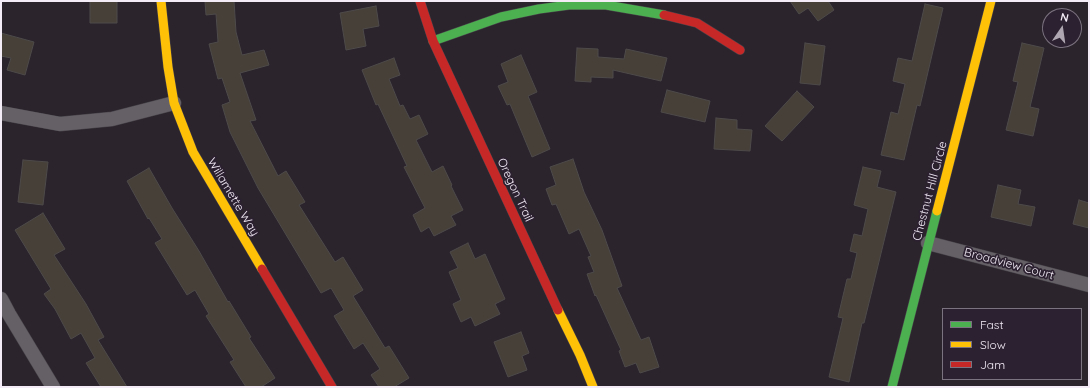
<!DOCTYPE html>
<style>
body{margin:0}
#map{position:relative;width:1090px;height:388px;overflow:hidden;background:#2b242c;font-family:Quicksand,sans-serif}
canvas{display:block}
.frame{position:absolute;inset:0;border:2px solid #f4edf8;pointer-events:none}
.legend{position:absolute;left:942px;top:308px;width:140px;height:72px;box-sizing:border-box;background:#2c2130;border:1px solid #7c7380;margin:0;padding:5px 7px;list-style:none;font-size:12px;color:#f4edf8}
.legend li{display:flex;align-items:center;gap:8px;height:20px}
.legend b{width:20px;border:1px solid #7c7380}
.north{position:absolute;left:1042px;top:8px;width:40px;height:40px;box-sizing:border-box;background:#2c2130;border:1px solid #7c7380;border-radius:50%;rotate:13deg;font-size:11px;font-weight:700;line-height:16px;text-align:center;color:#f4edf8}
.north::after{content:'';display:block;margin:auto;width:14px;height:18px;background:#aea7b1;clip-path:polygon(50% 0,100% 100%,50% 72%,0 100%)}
</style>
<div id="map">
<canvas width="1090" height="388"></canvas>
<div class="frame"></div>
<ul class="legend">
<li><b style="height:5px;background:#4caf50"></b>Fast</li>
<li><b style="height:5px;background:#ffc107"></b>Slow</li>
<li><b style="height:5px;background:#c62828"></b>Jam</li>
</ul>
<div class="north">N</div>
</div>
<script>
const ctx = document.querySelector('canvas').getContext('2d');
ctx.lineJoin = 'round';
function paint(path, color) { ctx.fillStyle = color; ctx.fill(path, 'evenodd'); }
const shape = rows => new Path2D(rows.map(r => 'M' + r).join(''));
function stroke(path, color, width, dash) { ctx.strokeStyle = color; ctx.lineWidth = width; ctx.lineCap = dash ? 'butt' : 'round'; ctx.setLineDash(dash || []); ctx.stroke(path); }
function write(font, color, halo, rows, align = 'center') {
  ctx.font = font + ' Quicksand,sans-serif'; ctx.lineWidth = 3.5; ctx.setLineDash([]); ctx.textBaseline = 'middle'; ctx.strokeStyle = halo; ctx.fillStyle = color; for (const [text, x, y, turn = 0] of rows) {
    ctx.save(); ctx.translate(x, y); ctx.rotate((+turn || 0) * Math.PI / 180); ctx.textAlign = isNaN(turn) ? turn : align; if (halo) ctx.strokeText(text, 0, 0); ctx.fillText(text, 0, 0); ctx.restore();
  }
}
const building = shape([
 [90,1,117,1,117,23,90,23,90,1],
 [205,1,234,1,236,32,242,55,264,50,269,65,240,73,256,120,250,121,278,176,286,171,305,202,299,205,335,262,343,257,363,290,353,296,385,348,389,346,409,378,394,387,379,387,371,375,380,369,363,343,354,349,334,316,344,310,331,288,321,293,258,188,230,132,222,105,230,102,222,78,218,79,209,44,218,42,216,14,206,15,205,1],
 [790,1,828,1,834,10,818,21,808,8,799,14,790,1],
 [925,4,943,8,920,106,917,105,904,160,881,155,891,112,898,114,905,84,893,81,898,58,912,61,925,4],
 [376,6,379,26,363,29,366,46,346,50,340,13,376,6],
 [1,33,34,42,25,75,7,70,11,58,1,56,1,33],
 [805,43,825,46,820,85,800,83,805,43],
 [1022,43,1044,48,1030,107,1039,109,1033,136,1006,130,1018,82,1013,81,1022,43],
 [577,48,598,49,598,57,624,59,626,49,667,58,661,81,613,70,613,78,591,77,591,82,575,81,577,48],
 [521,55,537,92,528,96,550,149,532,157,510,104,507,105,498,86,508,82,501,64,521,55],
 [394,58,400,75,389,79,400,106,403,105,410,119,419,115,428,134,416,140,432,172,443,166,452,185,451,186,463,210,451,216,456,225,434,236,429,227,421,232,413,215,425,208,404,167,407,166,378,104,376,105,362,70,394,58],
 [667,90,710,101,705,122,661,112,667,90],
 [797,91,814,107,782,141,765,126,797,91],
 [716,118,737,120,737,129,752,130,750,151,714,149,716,118],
 [573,159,584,192,602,230,622,286,617,288,641,340,649,337,659,367,640,373,636,363,625,367,619,351,621,350,596,295,595,296,587,274,594,272,588,257,591,256,579,229,569,234,556,204,552,205,546,189,556,185,550,167,573,159],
 [23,160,48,162,43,205,18,202,23,160],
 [863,167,881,171,877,187,896,192,864,323,862,323,849,382,829,377,843,318,838,317,847,279,851,279,857,253,850,251,854,234,862,236,868,209,854,205,863,167],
 [149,168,172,208,199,251,228,302,229,301,251,337,249,338,275,378,261,387,246,387,230,362,234,360,206,316,209,314,195,290,187,295,155,243,162,239,149,218,148,219,127,181,149,168],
 [998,185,1021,190,1018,204,1035,207,1031,226,991,217,998,185],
 [1079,200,1089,203,1089,228,1073,224,1079,200],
 [43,213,65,249,54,255,86,304,104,337,98,340,127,387,101,387,86,363,95,358,81,333,71,339,55,309,44,294,51,289,15,230,43,213],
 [468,243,475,259,485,254,505,299,495,304,500,314,475,326,471,317,461,322,453,304,461,300,449,272,458,268,450,252,468,243],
 [521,332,529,353,522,356,527,370,508,377,494,342,521,332]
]);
paint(building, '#464039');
stroke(building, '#4e4a4a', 1);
const street = shape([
 [1,113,60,124,112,119,174,103],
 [928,243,1089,285],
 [1,299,9,314,53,387]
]);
const fast = shape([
 [433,41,501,17,539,9,569,5,606,5,664,15],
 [892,387,937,211]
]);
const slow = shape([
 [161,1,168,67,174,103,193,152,262,269],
 [937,211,991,1],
 [558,310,580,355,593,387]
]);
const jam = shape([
 [420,1,433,41,558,310],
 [664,15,697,23,740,50],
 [262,269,332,387]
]);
stroke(street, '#48434a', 15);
stroke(fast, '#48434a', 10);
stroke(slow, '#48434a', 10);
stroke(jam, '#48434a', 10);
stroke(street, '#646066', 14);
stroke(fast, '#4caf50', 9);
stroke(slow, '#ffc107', 9);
stroke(jam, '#c62828', 9);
write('12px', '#f4edf8', '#2c2130', [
 ["Oregon Trail",515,190,65],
 ["Chestnut Hill Circle",930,191,-75],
 ["Willamette Way",233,197,59],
 ["Broadview Court",1009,264,15]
]);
</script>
